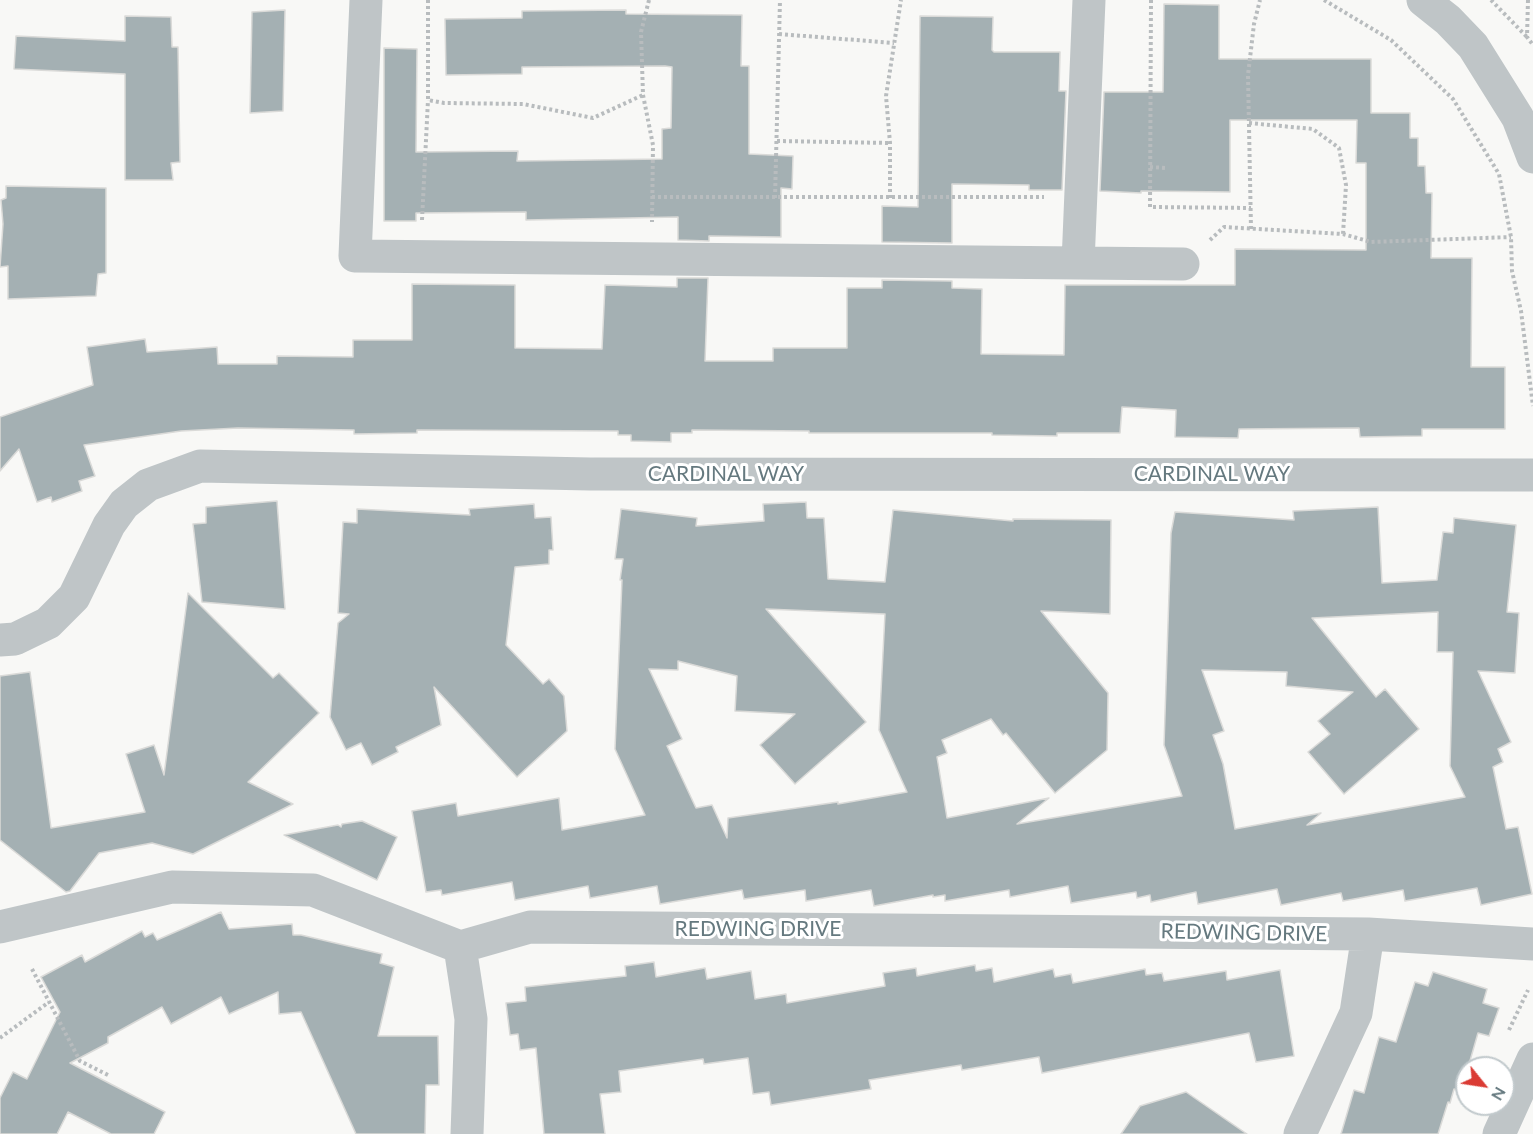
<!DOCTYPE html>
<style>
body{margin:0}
#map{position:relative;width:1533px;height:1134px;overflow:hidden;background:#f8f8f6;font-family:Lato,sans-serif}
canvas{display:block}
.north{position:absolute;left:1455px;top:1056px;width:60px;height:60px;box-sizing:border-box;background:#fff;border:2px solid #c1c9cc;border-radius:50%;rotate:120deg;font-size:16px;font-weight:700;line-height:24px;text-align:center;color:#65797f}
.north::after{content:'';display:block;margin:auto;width:21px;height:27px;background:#da3b34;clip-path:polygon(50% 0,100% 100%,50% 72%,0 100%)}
</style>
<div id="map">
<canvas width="1533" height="1134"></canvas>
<div class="north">N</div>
</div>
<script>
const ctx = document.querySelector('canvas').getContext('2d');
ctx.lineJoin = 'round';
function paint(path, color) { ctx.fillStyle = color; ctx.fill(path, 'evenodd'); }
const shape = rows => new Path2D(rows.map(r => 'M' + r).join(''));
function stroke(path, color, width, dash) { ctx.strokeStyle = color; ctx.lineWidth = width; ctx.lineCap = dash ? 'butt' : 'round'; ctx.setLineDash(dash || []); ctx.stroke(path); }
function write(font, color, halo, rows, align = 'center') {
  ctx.font = font + ' Lato,sans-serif'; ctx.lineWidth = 6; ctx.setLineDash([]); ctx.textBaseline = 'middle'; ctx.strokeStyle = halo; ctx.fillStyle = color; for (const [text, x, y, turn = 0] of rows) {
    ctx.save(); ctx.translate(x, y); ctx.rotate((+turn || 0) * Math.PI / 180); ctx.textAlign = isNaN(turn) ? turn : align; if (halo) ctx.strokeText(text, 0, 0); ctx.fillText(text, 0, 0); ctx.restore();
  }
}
const building = shape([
 [1164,4,1219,5,1219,59,1371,59,1371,113,1410,113,1410,138,1418,138,1418,166,1425,166,1426,193,1432,193,1431,258,1472,258,1471,367,1505,367,1505,429,1422,429,1422,436,1360,437,1359,428,1239,429,1238,438,1175,437,1176,410,1122,407,1120,433,1057,433,1057,436,992,435,992,433,809,433,809,431,692,430,692,433,671,433,671,442,631,441,631,435,618,435,618,431,417,430,417,433,354,434,354,430,238,428,181,431,84,445,95,476,79,481,82,491,52,502,51,497,37,502,19,449,0,471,0,417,93,385,87,347,145,339,147,352,217,347,218,364,277,364,277,356,353,357,353,340,412,340,412,284,515,285,515,348,602,349,605,285,677,287,677,278,708,278,705,361,773,361,773,348,847,348,847,288,882,288,882,280,952,281,952,288,982,289,981,354,1064,355,1065,285,1235,285,1235,249,1366,250,1366,163,1356,163,1357,120,1230,120,1230,192,1141,191,1141,193,1100,191,1104,92,1163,92,1164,4],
 [285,10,283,111,250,113,252,12,285,10],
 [626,10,626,14,742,15,741,66,749,66,749,154,793,156,792,189,781,188,781,237,709,236,709,241,678,240,678,217,526,220,526,212,416,213,416,221,384,221,384,48,417,49,416,152,518,151,517,161,662,159,662,129,671,128,672,67,665,66,522,67,522,74,446,75,445,19,522,18,522,11,626,10],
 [125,16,171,17,172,47,178,47,180,162,171,163,173,180,125,180,125,74,14,69,16,36,125,41,125,16],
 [920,16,993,17,992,50,994,52,1060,52,1059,91,1066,91,1062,190,1029,190,1029,185,952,184,952,243,882,242,882,206,918,207,920,16],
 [6,186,106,188,106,273,98,274,96,296,8,299,8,266,0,267,3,224,1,200,6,198,6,186],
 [277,501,285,609,202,602,193,524,206,523,206,507,277,501],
 [806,502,807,518,824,518,828,579,885,582,893,510,1013,521,1013,519,1111,520,1110,614,1041,611,1108,693,1107,750,1055,793,1006,733,1003,735,991,719,942,740,947,753,937,757,947,818,1049,798,1017,824,1182,796,1164,745,1171,533,1175,512,1294,520,1293,511,1378,507,1382,583,1437,580,1443,532,1453,533,1454,518,1516,525,1507,612,1519,613,1515,673,1478,671,1511,742,1498,749,1503,762,1493,767,1506,829,1518,827,1532,894,1481,905,1477,888,1405,901,1403,890,1343,901,1341,893,1281,905,1277,889,1198,904,1196,892,1151,902,1150,895,1137,898,1136,892,1071,903,1068,886,1010,897,1009,890,945,901,945,895,933,897,933,895,874,906,871,890,806,901,805,890,744,899,742,890,660,904,657,886,590,898,588,886,515,900,512,882,442,895,441,890,426,892,412,811,456,803,458,816,559,798,562,830,645,815,615,749,622,580,620,580,623,559,615,559,621,509,697,518,696,526,764,521,763,504,806,502],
 [766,609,885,614,879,730,907,792,838,804,838,802,728,818,727,838,712,805,696,808,667,746,682,739,649,669,678,670,678,661,737,676,735,711,795,714,760,745,795,784,866,722,766,609],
 [1438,612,1437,652,1453,652,1450,766,1465,797,1307,825,1321,813,1235,829,1223,764,1213,735,1224,731,1202,670,1287,672,1286,686,1353,692,1318,721,1330,734,1308,752,1344,794,1419,729,1385,689,1376,697,1312,618,1438,612],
 [534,504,535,518,551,517,553,550,549,550,549,564,515,567,506,645,543,684,549,679,564,696,567,731,517,777,434,687,441,725,396,747,398,752,372,765,361,743,346,750,330,717,338,623,349,614,338,613,343,522,357,523,357,509,470,515,469,509,534,504],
 [188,593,273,678,279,673,319,713,248,782,293,804,193,854,152,843,99,853,70,891,66,892,0,840,0,676,30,672,51,828,145,812,126,754,154,745,164,775,188,593],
 [362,821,397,837,377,880,284,835,338,825,341,827,342,824,362,821],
 [221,912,229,929,292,924,293,935,301,935,382,954,380,963,394,967,378,1036,438,1036,439,1085,426,1085,425,1134,356,1134,301,1012,279,1014,278,992,229,1014,221,997,171,1024,162,1007,108,1037,108,1043,70,1063,165,1112,154,1134,111,1134,68,1112,57,1134,0,1134,0,1098,13,1072,27,1079,60,1012,41,977,82,955,85,962,142,931,145,937,153,933,157,940,221,912],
 [654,962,656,977,705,968,707,979,751,971,755,999,786,994,787,1003,885,986,883,973,916,968,917,976,975,965,976,971,992,968,994,982,1053,969,1055,977,1071,974,1073,983,1145,969,1146,975,1162,973,1164,981,1226,971,1227,980,1280,970,1294,1056,1256,1062,1249,1033,1042,1073,1039,1057,962,1070,961,1065,869,1080,871,1089,771,1105,769,1092,753,1094,748,1058,704,1064,703,1059,619,1071,621,1092,600,1094,605,1134,544,1134,536,1048,520,1050,518,1034,510,1035,506,1003,526,1001,525,987,626,976,625,966,654,962],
 [1433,972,1487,989,1483,1003,1499,1008,1489,1036,1478,1033,1461,1092,1454,1089,1450,1103,1448,1102,1438,1134,1341,1134,1354,1090,1364,1093,1379,1037,1396,1042,1415,982,1428,986,1433,972],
 [1186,1092,1247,1134,1121,1134,1140,1106,1186,1092]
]);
paint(building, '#a4b0b3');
stroke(building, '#dadad8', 1.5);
stroke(shape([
 [428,0,428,100,444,103,523,104,593,118,643,95],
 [649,0,641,32,643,95,653,145,652,222],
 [1151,0,1150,207,1251,208],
 [1324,0,1391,40,1453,99,1499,174,1511,237,1512,271,1521,311,1533,406],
 [1491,0,1527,37],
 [1528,0,1527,37,1533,45],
 [779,34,894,43],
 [1249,123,1313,129,1339,148,1346,185,1343,234],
 [777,141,890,143],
 [1150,167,1166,168],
 [652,197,1044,197],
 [775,198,780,0],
 [890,198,890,143,886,96,901,0],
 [422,220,428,100],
 [1251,229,1248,75,1254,24,1260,0],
 [1210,240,1224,227,1343,234,1371,242,1511,237],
 [32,969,80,1061,108,1075],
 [1509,1030,1528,990],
 [0,1038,49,1002]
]), '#b8bcbe', 4, [3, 3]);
stroke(shape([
 [366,0,355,256,1183,264],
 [1423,0,1448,20,1473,46,1518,118,1533,157],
 [1078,263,1089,0],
 [0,640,15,639,48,623,74,597,109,525,124,504,148,485,200,466,590,474,1533,475],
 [0,927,172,887,313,890,460,947,530,927,1368,934,1533,944],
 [460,947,471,1019,467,1134],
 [1300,1134,1356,1013,1368,934],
 [1499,1134,1533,1059]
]), '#bfc5c7', 33);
write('21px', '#65797f', '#fff', [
 ["CARDINAL WAY",726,474],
 ["CARDINAL WAY",1212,474],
 ["REDWING DRIVE",758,929],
 ["REDWING DRIVE",1244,933,1]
]);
</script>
